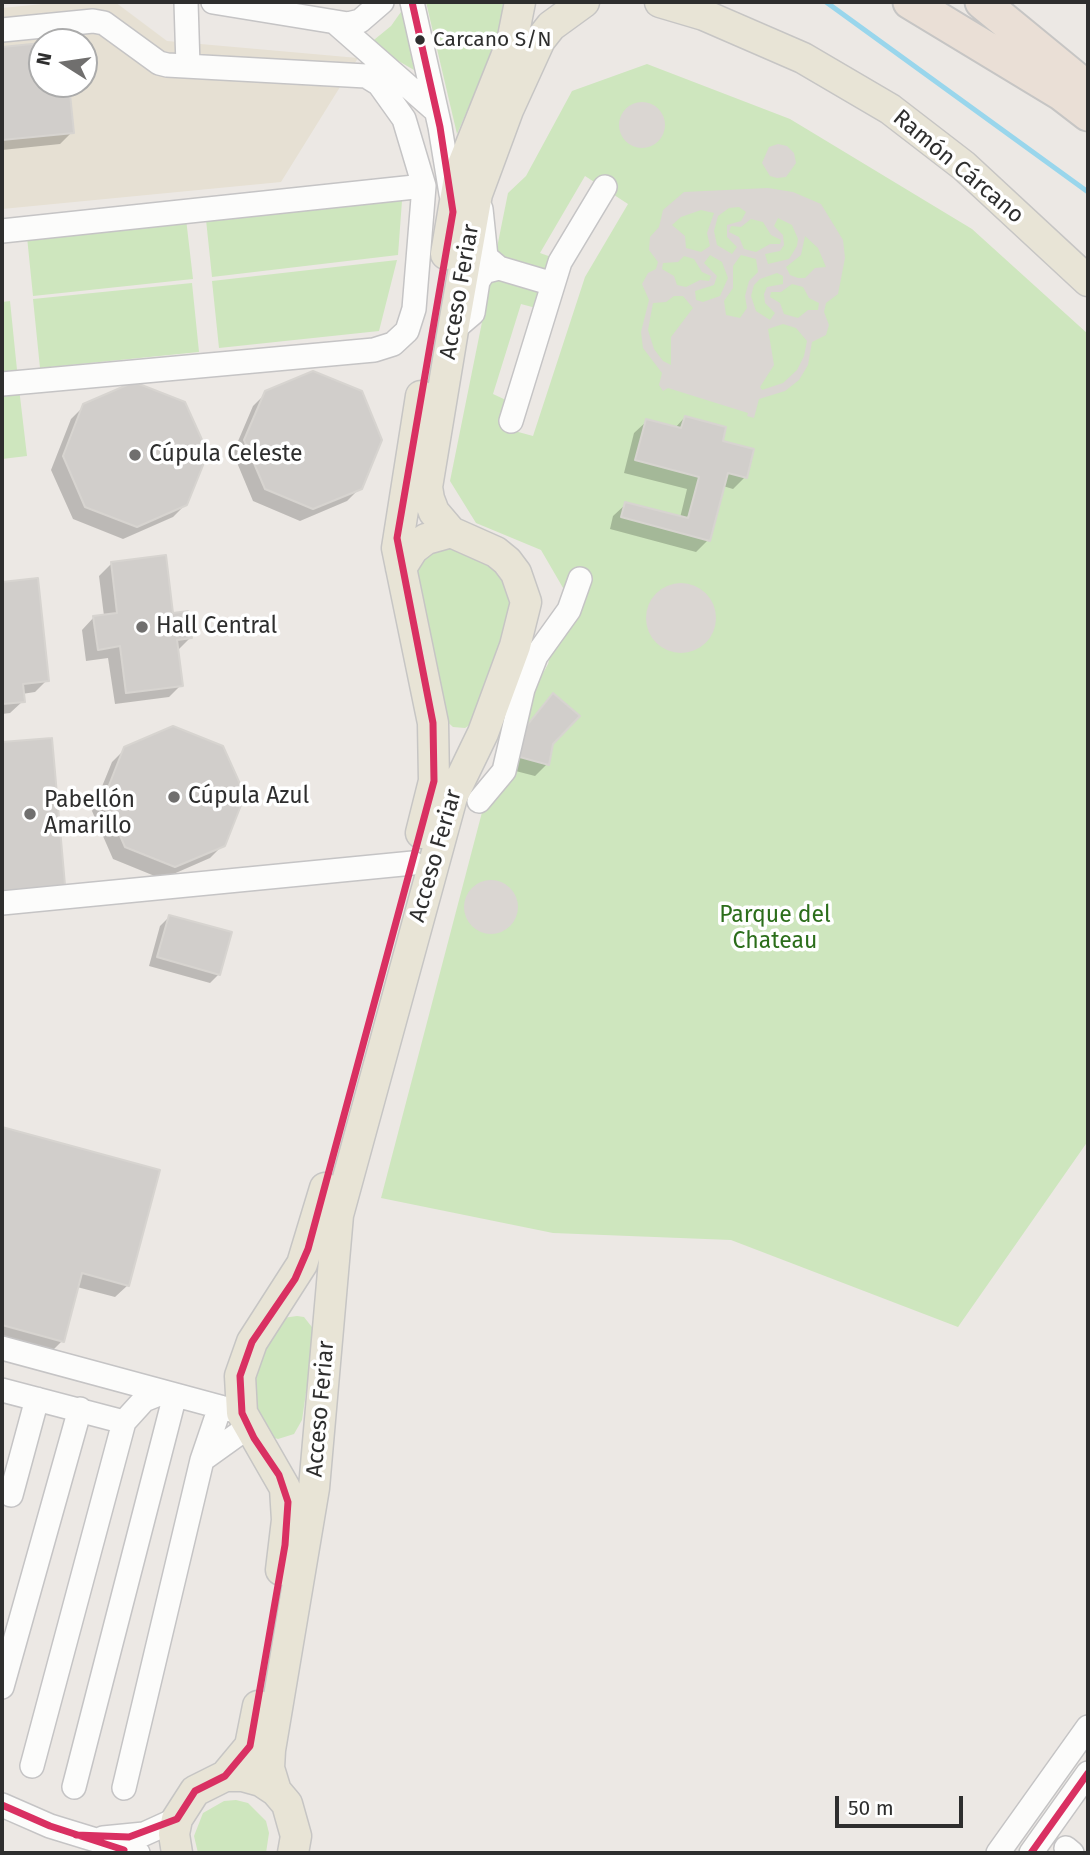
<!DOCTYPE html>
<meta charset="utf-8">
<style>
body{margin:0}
#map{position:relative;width:1090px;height:1855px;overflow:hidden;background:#ece8e4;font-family:"Fira Sans",sans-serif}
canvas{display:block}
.frame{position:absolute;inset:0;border:4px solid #2e2e2e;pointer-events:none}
.north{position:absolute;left:28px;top:28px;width:70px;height:70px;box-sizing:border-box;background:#fff;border:2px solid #ababab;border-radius:50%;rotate:282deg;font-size:19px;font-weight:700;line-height:28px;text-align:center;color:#2e2e2e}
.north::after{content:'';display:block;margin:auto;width:24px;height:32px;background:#706f6e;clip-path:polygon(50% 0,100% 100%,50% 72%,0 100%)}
.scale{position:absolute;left:835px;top:1796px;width:128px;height:32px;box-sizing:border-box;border:4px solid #2e2e2e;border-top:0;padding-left:9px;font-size:21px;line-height:24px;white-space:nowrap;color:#2e2e2e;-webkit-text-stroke:5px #fff;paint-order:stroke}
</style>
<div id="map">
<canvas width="1090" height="1855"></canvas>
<div class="frame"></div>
<div class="north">N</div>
<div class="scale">50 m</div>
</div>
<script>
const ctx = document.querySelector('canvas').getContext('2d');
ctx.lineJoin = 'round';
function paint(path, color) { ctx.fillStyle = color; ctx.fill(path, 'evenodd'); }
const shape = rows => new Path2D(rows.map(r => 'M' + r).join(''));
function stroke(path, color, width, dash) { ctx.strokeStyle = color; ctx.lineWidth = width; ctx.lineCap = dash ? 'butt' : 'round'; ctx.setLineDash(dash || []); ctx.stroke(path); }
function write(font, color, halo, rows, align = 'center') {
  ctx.font = font + ' "Fira Sans",sans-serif'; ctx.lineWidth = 7; ctx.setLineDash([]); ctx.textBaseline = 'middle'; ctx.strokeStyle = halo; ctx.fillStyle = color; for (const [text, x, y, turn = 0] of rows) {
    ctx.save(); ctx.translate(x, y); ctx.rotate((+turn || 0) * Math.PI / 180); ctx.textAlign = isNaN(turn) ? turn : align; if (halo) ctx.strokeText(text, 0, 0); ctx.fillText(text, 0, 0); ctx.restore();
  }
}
paint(shape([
 [63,2,115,2,167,41,358,58,281,182,2,209,2,8],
 [42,42,84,42,84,84,42,84]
]), '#e6e0d3');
paint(shape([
 [426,2,503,2,502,30,457,134],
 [403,9,414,70,369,44,391,26],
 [647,64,790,119,972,229,1088,334,1088,1141,958,1327,731,1240,553,1233,381,1198,486,797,526,704,548,664,566,593,541,550,476,523,450,481,508,193,526,176,572,91],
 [585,176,628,204,585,277,533,436,500,427,508,401,493,394,521,304,536,308,554,258,540,253],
 [403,187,398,255,212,277,205,210],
 [185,210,193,279,33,296,26,227],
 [397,260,379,331,219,348,212,281],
 [192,283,199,352,40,368,33,299],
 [10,301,17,370,2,372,2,302],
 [19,388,27,456,2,459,2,390],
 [445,546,488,554,518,600,476,721,465,728,453,727,442,717,413,572,419,559],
 [297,1316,304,1317,315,1331,302,1420,294,1434,278,1439,272,1437,248,1398,248,1378,283,1318],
 [236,1800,248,1803,266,1821,269,1833,266,1853,198,1853,194,1836,203,1813,224,1801]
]), '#cee6be');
paint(shape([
 '619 125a23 23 0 1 1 46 0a23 23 0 1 1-46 0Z',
 [778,144,787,146,794,153,796,163,786,177,777,178,770,176,762,163,769,147],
 [768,188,793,192,821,204,843,240,845,258,838,294,826,303,824,312,829,325,826,335,812,342,808,365,799,380,785,391,759,399,754,418,747,416,748,413,668,388,663,391,659,385,662,373,643,348,641,332,649,300,642,284,648,273,656,269,658,262,649,250,650,237,659,227,663,210,684,192],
 [729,208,739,207,746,212,741,221,727,225,727,237,737,247,732,254,717,245,714,231,718,216],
 [701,210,714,213,707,233,710,246,701,252,686,248,685,236,672,225,681,217],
 [778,218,792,225,798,239,797,246,789,259,768,264,765,254,780,251,784,245,783,235,774,226],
 [751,219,763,222,771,235,781,240,780,244,770,244,756,252,744,249,739,237,729,232,731,226,741,227],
 [805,236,818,248,826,267,815,268,805,278,798,278,790,275,786,267,801,255],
 [710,255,722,262,728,278,720,296,703,302,696,300,695,291,714,285,717,276,704,263],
 [741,255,756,259,758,272,749,281,745,296,747,308,740,318,726,315,724,301,733,288,733,266],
 [684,256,694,259,702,272,711,276,709,281,700,280,686,287,677,285,674,276,662,269,663,263,678,262],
 [777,273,783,276,783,284,767,287,764,294,765,303,775,313,770,320,756,311,751,296,754,285,760,279],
 [792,284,803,287,809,298,819,303,818,310,808,310,798,318,784,314,780,303,770,297,771,292,781,292],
 [674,296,683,296,693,308,671,337,671,365,663,361,654,349,648,330,653,303,666,302],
 [783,324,796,328,807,341,804,356,797,370,783,383,762,390,760,387,774,365,768,329],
 '646 618a35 35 0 1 1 70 0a35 35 0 1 1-70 0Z',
 '464 907a27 27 0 1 1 54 0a27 27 0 1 1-54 0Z'
]), '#dad6d2');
paint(shape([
 [42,44,42,84,68,84,72,132,60,144,2,150,2,49],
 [266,393,360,488,347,501,300,521,253,501,233,453,253,406],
 [84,406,186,504,173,517,123,539,73,519,51,470,71,419],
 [685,417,720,442,745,477,733,489,723,486,708,540,696,552,610,529,613,516,626,504,680,518,687,489,624,473,634,433,647,421,675,428],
 [112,563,172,615,190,638,177,651,181,685,169,697,115,704,108,658,86,661,82,630,94,617,104,616,99,576],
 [36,580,47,680,35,692,22,694,23,701,10,713,2,714,2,584],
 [553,696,552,744,547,764,535,776,504,768,509,747],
 [50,740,63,884,51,897,2,901,2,744],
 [125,749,223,845,210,858,162,879,113,859,92,811,112,762],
 [169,917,219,974,210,983,149,966,160,926],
 [2,1129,158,1171,128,1285,115,1297,77,1287,62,1341,50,1353,2,1340]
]), '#0003');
stroke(shape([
 [826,2,1088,192]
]), '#99d6ec', 5);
const building = shape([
 [42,43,42,84,69,84,74,133,2,140,2,47,42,43],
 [313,371,362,391,382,440,362,489,313,509,265,489,244,440,265,391,313,371],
 [134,382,185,402,208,453,187,505,137,527,85,507,63,456,83,404,134,382],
 [685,416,726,427,723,441,754,449,747,478,728,473,710,541,621,517,625,502,688,518,699,477,635,460,646,419,681,428,685,416],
 [166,555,173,613,188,611,192,638,177,640,183,686,126,693,120,646,98,650,93,616,117,613,111,562,166,555],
 [38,578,49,681,23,684,25,702,2,704,2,582,38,578],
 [553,693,580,716,553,744,549,765,516,756,521,733,553,693],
 [173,726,223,746,245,795,225,846,175,867,125,847,104,798,124,747,173,726],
 [52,738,65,885,2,891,2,742,52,738],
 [169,915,232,932,220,975,157,957,169,915],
 [2,1127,160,1170,129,1286,82,1273,64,1342,2,1325,2,1127]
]);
paint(building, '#d1cecb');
stroke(building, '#d7d4d0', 2);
const minor = shape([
 [186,2,188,66],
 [213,2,348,24,360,21,382,2],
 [412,2,440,127,451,194],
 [337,24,435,110],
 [2,30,93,21,104,23,159,63,167,65,366,76,379,84,404,119,424,186,414,309,407,331,393,344,374,350,2,384],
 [481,209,486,257,499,268,553,284],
 [2,231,424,186],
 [453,330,473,313,478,281,484,272,499,268],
 [511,421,560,262,605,187],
 [479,801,504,771,523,689,536,656,569,610,580,579],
 [2,903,413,863],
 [2,1348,235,1411],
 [2,1390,124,1422],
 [202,1460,248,1427],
 [11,1495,37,1399],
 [2,1687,80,1409],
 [32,1766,124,1422,144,1400,164,1392],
 [74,1787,175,1395],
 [124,1788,202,1460,220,1407],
 [2,1805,50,1826,138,1853],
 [103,1838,144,1834,177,1819],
 [1066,1848,1072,1853],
 [998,1853,1088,1727],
 [1031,1853,1088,1773]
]);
const major = shape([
 [660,2,704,15,803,58,890,109,964,166,1088,281],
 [446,254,460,172,512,42,520,2],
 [421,396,397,548,433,723,434,781,421,833],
 [401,568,413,549,426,539,451,532],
 [281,1570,287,1520,285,1488,242,1413,240,1376,252,1342,302,1264,325,1188],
 [225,1776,250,1746,258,1706],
 [276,1791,269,1768,270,1750,314,1488,338,1215,452,797,483,733,515,646,526,602,516,573,507,561,496,552,451,532,434,512,429,499,427,487,453,330,477,194,508,110,540,40,551,26,584,2],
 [177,1853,174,1834,177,1819,195,1791,225,1776,243,1776,261,1781,276,1791,287,1804,296,1836,293,1853]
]);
const highway = shape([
 [910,2,1062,94,1088,114],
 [982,2,1088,89]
]);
stroke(minor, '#c5c4c5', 26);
stroke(major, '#c6c5c4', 33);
stroke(highway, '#c6c5c4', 37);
stroke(minor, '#fcfcfb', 23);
stroke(major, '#e8e4d6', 30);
stroke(highway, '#eadfd6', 33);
stroke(shape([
 [2,1805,50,1826,124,1850],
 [76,1835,129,1837,177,1819,195,1791,225,1776,250,1746,285,1545,288,1502,279,1475,254,1438,242,1413,240,1376,252,1342,295,1279,308,1249,434,781,433,723,397,538,453,212,440,127,412,2],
 [1031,1853,1088,1773]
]), '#d93062', 7);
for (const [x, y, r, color] of [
 [420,40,6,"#2e2e2e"],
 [135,455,7,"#706f6e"],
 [142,627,7,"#706f6e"],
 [174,797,7,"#706f6e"],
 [30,814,7,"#706f6e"]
]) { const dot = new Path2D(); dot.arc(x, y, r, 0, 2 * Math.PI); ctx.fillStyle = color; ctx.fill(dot); stroke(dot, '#fff', 2.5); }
write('21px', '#2e2e2e', '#fff', [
 ["Carcano S/N",433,40]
], 'left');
write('23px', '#2e2e2e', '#fff', [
 ["Ramón Cárcano",958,167,40],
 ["Acceso Feriar",460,292,-80],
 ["Acceso Feriar",436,856,-74],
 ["Acceso Feriar",321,1409,-85]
]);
write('23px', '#2e2e2e', '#fff', [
 ["Cúpula Celeste",149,455],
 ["Hall Central",156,627],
 ["Cúpula Azul",188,797],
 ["Pabellón",44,801],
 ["Amarillo",44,827]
], 'left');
write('23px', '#2c6e1b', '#fff', [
 ["Parque del",775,916],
 ["Chateau",775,942]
]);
</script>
